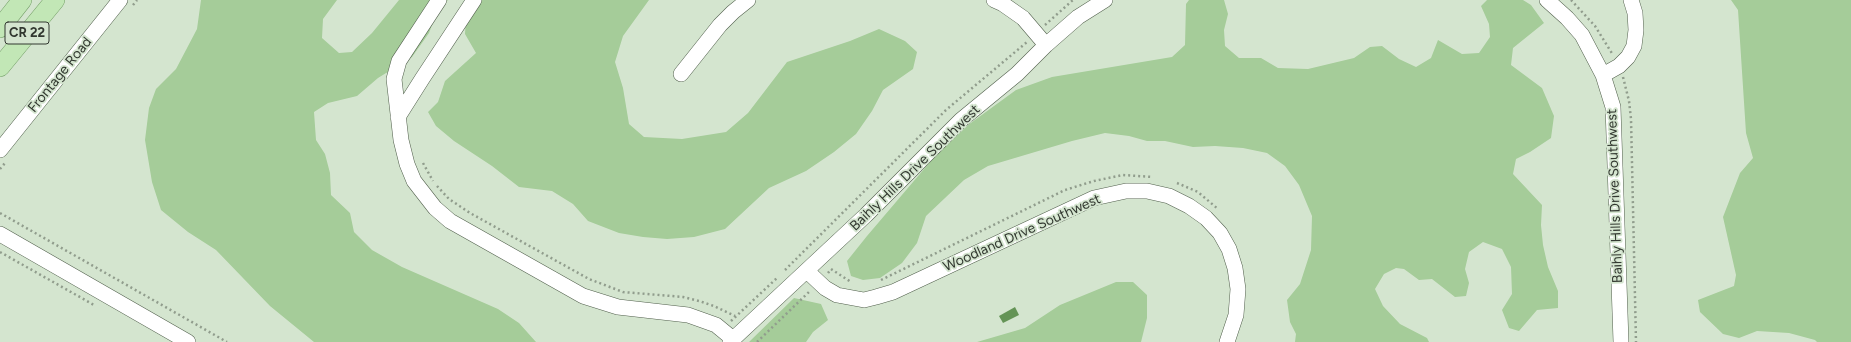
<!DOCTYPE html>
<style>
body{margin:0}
canvas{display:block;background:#d4e5cf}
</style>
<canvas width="1851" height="342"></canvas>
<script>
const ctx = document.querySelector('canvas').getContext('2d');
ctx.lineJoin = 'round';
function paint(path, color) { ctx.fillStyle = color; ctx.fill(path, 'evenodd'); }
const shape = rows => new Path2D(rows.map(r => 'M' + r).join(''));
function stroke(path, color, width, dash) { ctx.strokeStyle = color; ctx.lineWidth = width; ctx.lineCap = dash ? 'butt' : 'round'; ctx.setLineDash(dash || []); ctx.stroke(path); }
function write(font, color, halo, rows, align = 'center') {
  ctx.font = font + ' Figtree,sans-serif'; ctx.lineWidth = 3.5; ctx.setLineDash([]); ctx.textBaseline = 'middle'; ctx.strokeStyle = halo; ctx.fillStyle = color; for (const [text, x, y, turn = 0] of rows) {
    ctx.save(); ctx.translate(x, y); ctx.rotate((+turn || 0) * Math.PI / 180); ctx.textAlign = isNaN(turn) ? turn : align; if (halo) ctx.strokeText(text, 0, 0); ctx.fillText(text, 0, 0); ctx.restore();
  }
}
paint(shape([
 [201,0,337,0,323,19,322,38,339,53,352,52,372,33,399,0,448,0,436,14,429,33,412,57,378,78,357,96,328,103,314,112,316,140,325,154,330,173,331,195,350,213,354,232,372,250,402,267,498,309,519,323,536,342,314,342,270,306,216,250,188,232,161,210,152,182,145,140,149,108,156,89,176,69,197,29],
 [467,0,649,0,623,36,615,62,623,88,629,124,644,137,682,139,726,132,748,113,787,62,850,41,879,29,905,41,917,52,913,69,883,90,872,111,856,134,834,152,806,171,769,188,725,229,694,237,667,239,643,237,619,233,588,221,573,204,552,191,519,187,492,166,454,141,436,126,428,112,438,102,445,81,476,53,465,34],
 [1189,0,1224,0,1228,14,1224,30,1225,46,1239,58,1261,58,1278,68,1308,69,1354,58,1370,47,1382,46,1399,59,1416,67,1431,58,1438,40,1462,54,1479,53,1490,37,1489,24,1481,6,1487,0,1523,0,1531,5,1544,23,1513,48,1511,65,1542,88,1554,116,1551,138,1530,152,1516,159,1513,174,1542,205,1541,225,1543,245,1548,267,1558,291,1558,308,1537,310,1519,331,1509,328,1502,310,1512,294,1511,267,1502,249,1483,242,1469,252,1465,269,1469,283,1466,296,1455,297,1432,279,1419,280,1404,269,1396,268,1384,274,1375,289,1383,306,1400,324,1427,338,1429,342,1295,342,1296,334,1290,322,1287,300,1300,284,1311,250,1312,216,1299,185,1285,166,1267,153,1243,148,1215,146,1193,147,1165,141,1147,141,1129,136,1105,133,1072,141,988,166,964,180,926,216,917,243,902,263,880,278,863,280,851,276,847,261,867,236,936,155,968,125,1016,90,1052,77,1172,57,1185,45,1186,4],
 [1731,0,1851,0,1851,342,1817,342,1815,340,1789,333,1757,331,1739,338,1723,334,1700,312,1698,300,1734,286,1736,275,1723,217,1740,173,1753,158,1746,133,1738,10],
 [1116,282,1133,282,1147,295,1147,318,1141,342,977,342,1025,328,1060,305],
 [794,298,821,304,828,320,813,332,806,342,749,342]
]), '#a5cc99');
paint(shape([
 [1015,307,1019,315,1003,323,999,316]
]), '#649456');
const minor = shape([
 [439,0,399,61,394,79,401,140,407,164,414,181,435,208,450,221,583,296,618,307,688,315,716,325,733,339],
 [994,0,1003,4,1023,18,1046,45],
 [1547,0,1567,18,1582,35,1603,75,1613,107,1621,342],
 [681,74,720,25,733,12,748,0],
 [1603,75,1619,66,1628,57,1634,46,1636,30,1635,13,1631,0],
 [398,117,422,79,474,0],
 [0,150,120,0],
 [0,234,188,342],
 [808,272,825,288,837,295,864,300,876,297,893,292,1094,198,1126,191,1147,191,1169,196,1189,206,1206,218,1220,233,1229,249,1235,268,1238,289,1236,315,1227,342],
 [730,342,866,215,961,120,1017,74,1046,45,1078,17,1105,0]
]);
const major = shape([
 [0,28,22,0],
 [0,67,55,0]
]);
stroke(minor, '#52604d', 16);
stroke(major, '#759f68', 20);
stroke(shape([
 [1571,0,1595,26,1613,55],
 [133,5,137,0],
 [1045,25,1073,0],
 [1623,77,1629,101,1631,119,1636,342],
 [423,163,433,181],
 [0,169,5,163],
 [1177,183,1198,192,1218,209],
 [437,186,449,199,470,213,589,279,623,292,683,297,699,301,714,306,735,316],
 [0,213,227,342],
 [0,252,94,305],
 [785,270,946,110,1027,42],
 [828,273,831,269,851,282],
 [881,280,1065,190,1094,181,1123,175,1153,177],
 [731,321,777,278],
 [757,342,810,291]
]), '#919d8d', 2.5, [2, 3]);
stroke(minor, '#fff', 15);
stroke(major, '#c2e7b6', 19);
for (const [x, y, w] of [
 [27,33,44]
]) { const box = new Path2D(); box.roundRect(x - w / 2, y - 11, w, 22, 3); ctx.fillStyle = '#d4e5cf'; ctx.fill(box); stroke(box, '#323830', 1); }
write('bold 13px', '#323830', null, [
 ["CR 22",27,33]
]);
write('14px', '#323830', '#d4e5cf', [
 ["Frontage Road",60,75,-51],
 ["Baihly Hills Drive Southwest",915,168,-44],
 ["Baihly Hills Drive Southwest",1615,196,-92],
 ["Woodland Drive Southwest",1022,233,-24]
]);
</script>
